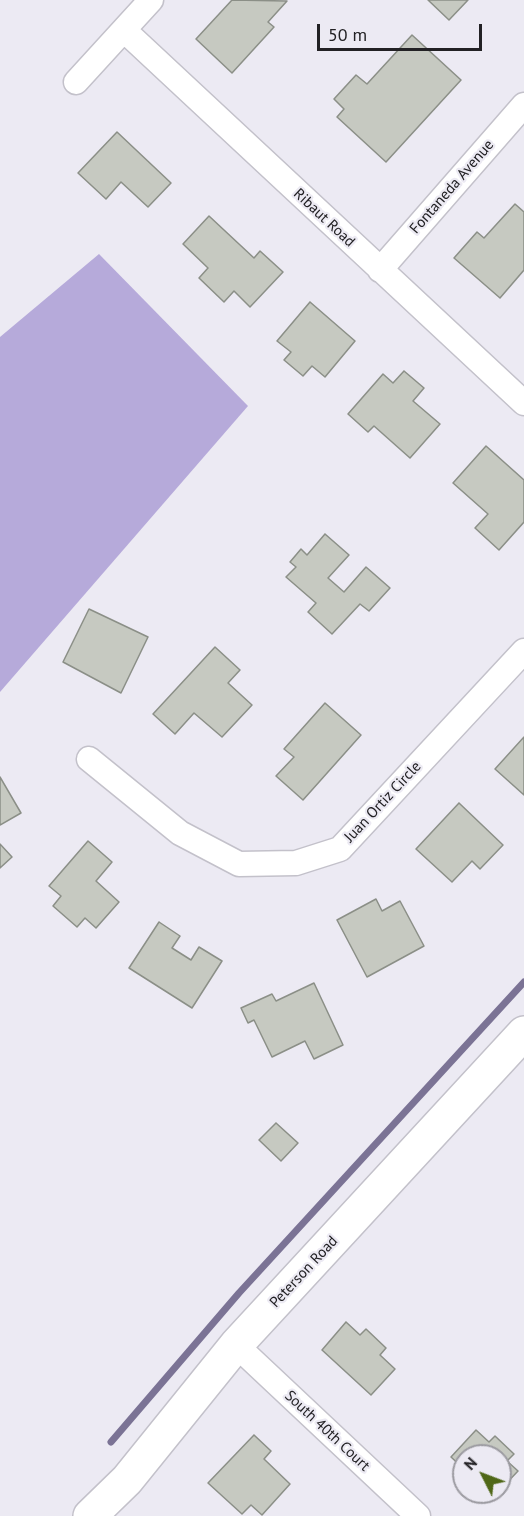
<!DOCTYPE html>
<style>
body{margin:0}
#map{position:relative;width:524px;height:1516px;overflow:hidden;background:#eceaf3;font-family:"PT Sans",sans-serif}
canvas{display:block}
.north{position:absolute;left:452px;top:1444px;width:60px;height:60px;box-sizing:border-box;background:#eceaf3;border:2px solid #9b9aa0;border-radius:50%;rotate:312deg;font-size:16px;font-weight:700;line-height:24px;text-align:center;color:#222124}
.north::after{content:'';display:block;margin:auto;width:21px;height:27px;background:#4f6717;clip-path:polygon(50% 0,100% 100%,50% 72%,0 100%)}
.scale{position:absolute;left:317px;top:24px;width:165px;height:27px;box-sizing:border-box;border:3px solid #222124;border-top:0;padding-left:8px;font-size:18px;line-height:21px;white-space:nowrap;color:#222124;-webkit-text-stroke:4px #eceaf3;paint-order:stroke}
</style>
<div id="map">
<canvas width="524" height="1516"></canvas>
<div class="north">N</div>
<div class="scale">50 m</div>
</div>
<script>
const ctx = document.querySelector('canvas').getContext('2d');
ctx.lineJoin = 'round';
function paint(path, color) { ctx.fillStyle = color; ctx.fill(path, 'evenodd'); }
const shape = rows => new Path2D(rows.map(r => 'M' + r).join(''));
function stroke(path, color, width, dash) { ctx.strokeStyle = color; ctx.lineWidth = width; ctx.lineCap = dash ? 'butt' : 'round'; ctx.setLineDash(dash || []); ctx.stroke(path); }
function write(font, color, halo, rows, align = 'center') {
  ctx.font = font + ' "PT Sans",sans-serif'; ctx.lineWidth = 4.5; ctx.setLineDash([]); ctx.textBaseline = 'middle'; ctx.strokeStyle = halo; ctx.fillStyle = color; for (const [text, x, y, turn = 0] of rows) {
    ctx.save(); ctx.translate(x, y); ctx.rotate((+turn || 0) * Math.PI / 180); ctx.textAlign = isNaN(turn) ? turn : align; if (halo) ctx.strokeText(text, 0, 0); ctx.fillText(text, 0, 0); ctx.restore();
  }
}
paint(shape([
 [99,254,248,406,0,692,0,337]
]), '#b6aada');
stroke(shape([
 [111,1442,239,1293,524,982]
]), '#7b7395', 7);
const building = shape([
 [232,0,287,1,268,22,274,27,232,73,196,39,232,0],
 [428,0,468,0,449,20,428,0],
 [412,35,461,80,386,162,337,117,344,109,334,99,356,75,367,84,412,35],
 [117,132,171,183,148,207,121,182,106,199,78,173,117,132],
 [515,204,524,212,524,270,500,298,454,258,477,232,484,238,515,204],
 [209,216,254,258,260,251,283,272,250,307,234,291,224,302,199,278,208,268,183,244,209,216],
 [310,302,355,341,325,377,312,366,303,376,284,360,291,352,277,341,310,302],
 [404,371,424,388,413,401,440,424,410,458,374,426,368,432,348,414,383,374,393,383,404,371],
 [486,446,524,480,524,522,499,550,475,528,488,514,453,483,486,446],
 [325,534,349,555,328,578,344,592,366,567,390,588,369,611,360,604,332,634,308,612,316,603,286,577,296,567,290,562,301,549,307,555,325,534],
 [89,609,148,637,121,693,63,662,89,609],
 [215,647,240,670,228,683,252,705,222,737,194,713,175,734,153,714,215,647],
 [325,703,361,735,303,800,276,776,294,757,284,749,325,703],
 [524,737,524,795,495,769,524,737],
 [0,777,21,813,0,825,0,777],
 [459,803,503,845,480,869,472,861,452,882,416,849,459,803],
 [88,841,112,862,96,881,119,902,96,928,85,918,77,927,53,906,61,896,49,886,88,841],
 [0,844,12,857,0,868,0,844],
 [376,899,382,911,400,901,424,946,367,977,337,920,376,899],
 [159,922,180,936,172,948,191,960,199,947,222,961,192,1008,129,968,159,922],
 [314,983,343,1045,314,1059,305,1041,272,1057,254,1020,248,1023,241,1008,272,994,276,1001,314,983],
 [276,1123,298,1143,281,1161,259,1140,276,1123],
 [346,1322,360,1335,366,1329,386,1348,380,1355,395,1369,371,1395,322,1350,346,1322],
 [476,1430,489,1442,495,1436,514,1454,507,1461,518,1471,500,1490,500,1456,464,1456,464,1469,451,1457,476,1430],
 [254,1435,271,1451,264,1459,290,1484,262,1515,251,1505,242,1514,208,1483,254,1435]
]);
paint(building, '#c6c9c1');
stroke(building, '#8b8f87', 1.5);
const street = shape([
 [125,31,524,403],
 [76,82,151,0],
 [380,270,524,105],
 [89,759,180,833,239,864,296,863,340,849,524,651],
 [236,1345,418,1516]
]);
const secondary = shape([
 [90,1516,127,1480,236,1345,524,1033]
]);
stroke(street, '#c3c1ca', 27);
stroke(secondary, '#c3c1ca', 36);
stroke(street, '#fff', 24);
stroke(secondary, '#fff', 33);
write('15px', '#222124', '#eceaf3', [
 ["Fontaneda Avenue",452,187,-49],
 ["Ribaut Road",324,218,43],
 ["Juan Ortiz Circle",383,802,-47],
 ["Peterson Road",304,1272,-47],
 ["South 40th Court",327,1431,43]
]);
</script>
